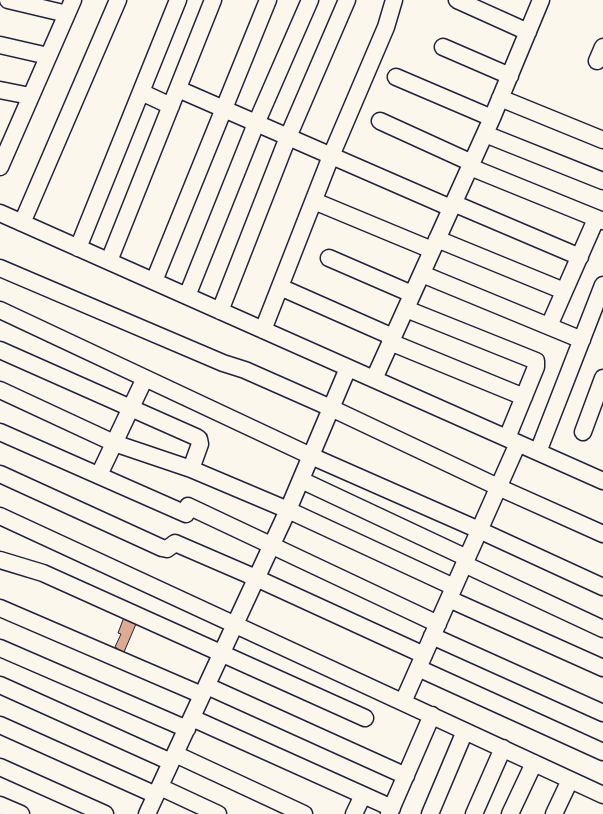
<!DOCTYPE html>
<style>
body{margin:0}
canvas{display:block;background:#fbf7ec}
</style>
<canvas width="603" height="814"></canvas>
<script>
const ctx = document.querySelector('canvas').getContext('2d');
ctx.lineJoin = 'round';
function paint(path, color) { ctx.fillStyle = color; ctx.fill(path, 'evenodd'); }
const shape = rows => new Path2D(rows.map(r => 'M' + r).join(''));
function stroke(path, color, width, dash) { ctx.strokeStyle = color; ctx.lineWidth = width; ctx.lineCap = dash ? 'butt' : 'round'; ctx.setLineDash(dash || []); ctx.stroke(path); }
const building = shape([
 [126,612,139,617,121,659,114,656,117,648,115,647,121,634,118,633,126,612]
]);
paint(building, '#deaa92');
stroke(building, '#22223b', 1);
const minor = shape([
 [8,0,67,14],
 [457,0,528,32],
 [0,45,48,56],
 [443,47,510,76],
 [597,61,603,47],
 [396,77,492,118],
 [178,89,451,208],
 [0,90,30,96],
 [141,92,171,106],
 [500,98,603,140],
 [380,121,472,163],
 [485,134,603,181],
 [0,167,73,0],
 [470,167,603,221],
 [314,201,432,250],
 [453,203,580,257],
 [0,213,603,481],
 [22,223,118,0],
 [437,239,564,291],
 [78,248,178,0],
 [329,258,412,294],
 [109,261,213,0],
 [0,268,223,363,245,370,331,408,498,487,603,534],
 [422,274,582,340],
 [154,281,268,0],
 [280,287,393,337],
 [187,296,255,126,310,0],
 [406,309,536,361,536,367,507,438],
 [0,310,311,456,479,530,603,587],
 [220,311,288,137,347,0],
 [549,326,596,219],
 [263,330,331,156,386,27,394,0],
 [390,342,524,397],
 [0,350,196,437,199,439,200,444,191,469],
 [374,379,492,118,541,0],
 [0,390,114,443,191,469,288,510,454,587],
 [0,432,186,514,188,506,438,624],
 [583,432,603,378],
 [538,452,603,285],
 [0,474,162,548,167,549,175,543,256,578,424,655],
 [99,475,145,378],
 [301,480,467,558],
 [0,516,603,795],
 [0,560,43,573,365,718],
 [464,564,603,629],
 [449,599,603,668],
 [0,608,202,695],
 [432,636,603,713],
 [0,648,187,729],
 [418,668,603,752],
 [0,685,171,762],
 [207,686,406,776],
 [403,702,518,443],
 [192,718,392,808],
 [0,725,156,795],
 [175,754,304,814],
 [0,767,105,814],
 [160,787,218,814],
 [0,805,21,814],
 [147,814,288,510,348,368],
 [354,814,363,795],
 [389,814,432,715],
 [430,814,465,731],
 [474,814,503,748],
 [510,814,534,763],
 [554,814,570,780]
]);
stroke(minor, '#22223b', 19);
stroke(minor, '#fbf7ec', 16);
</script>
